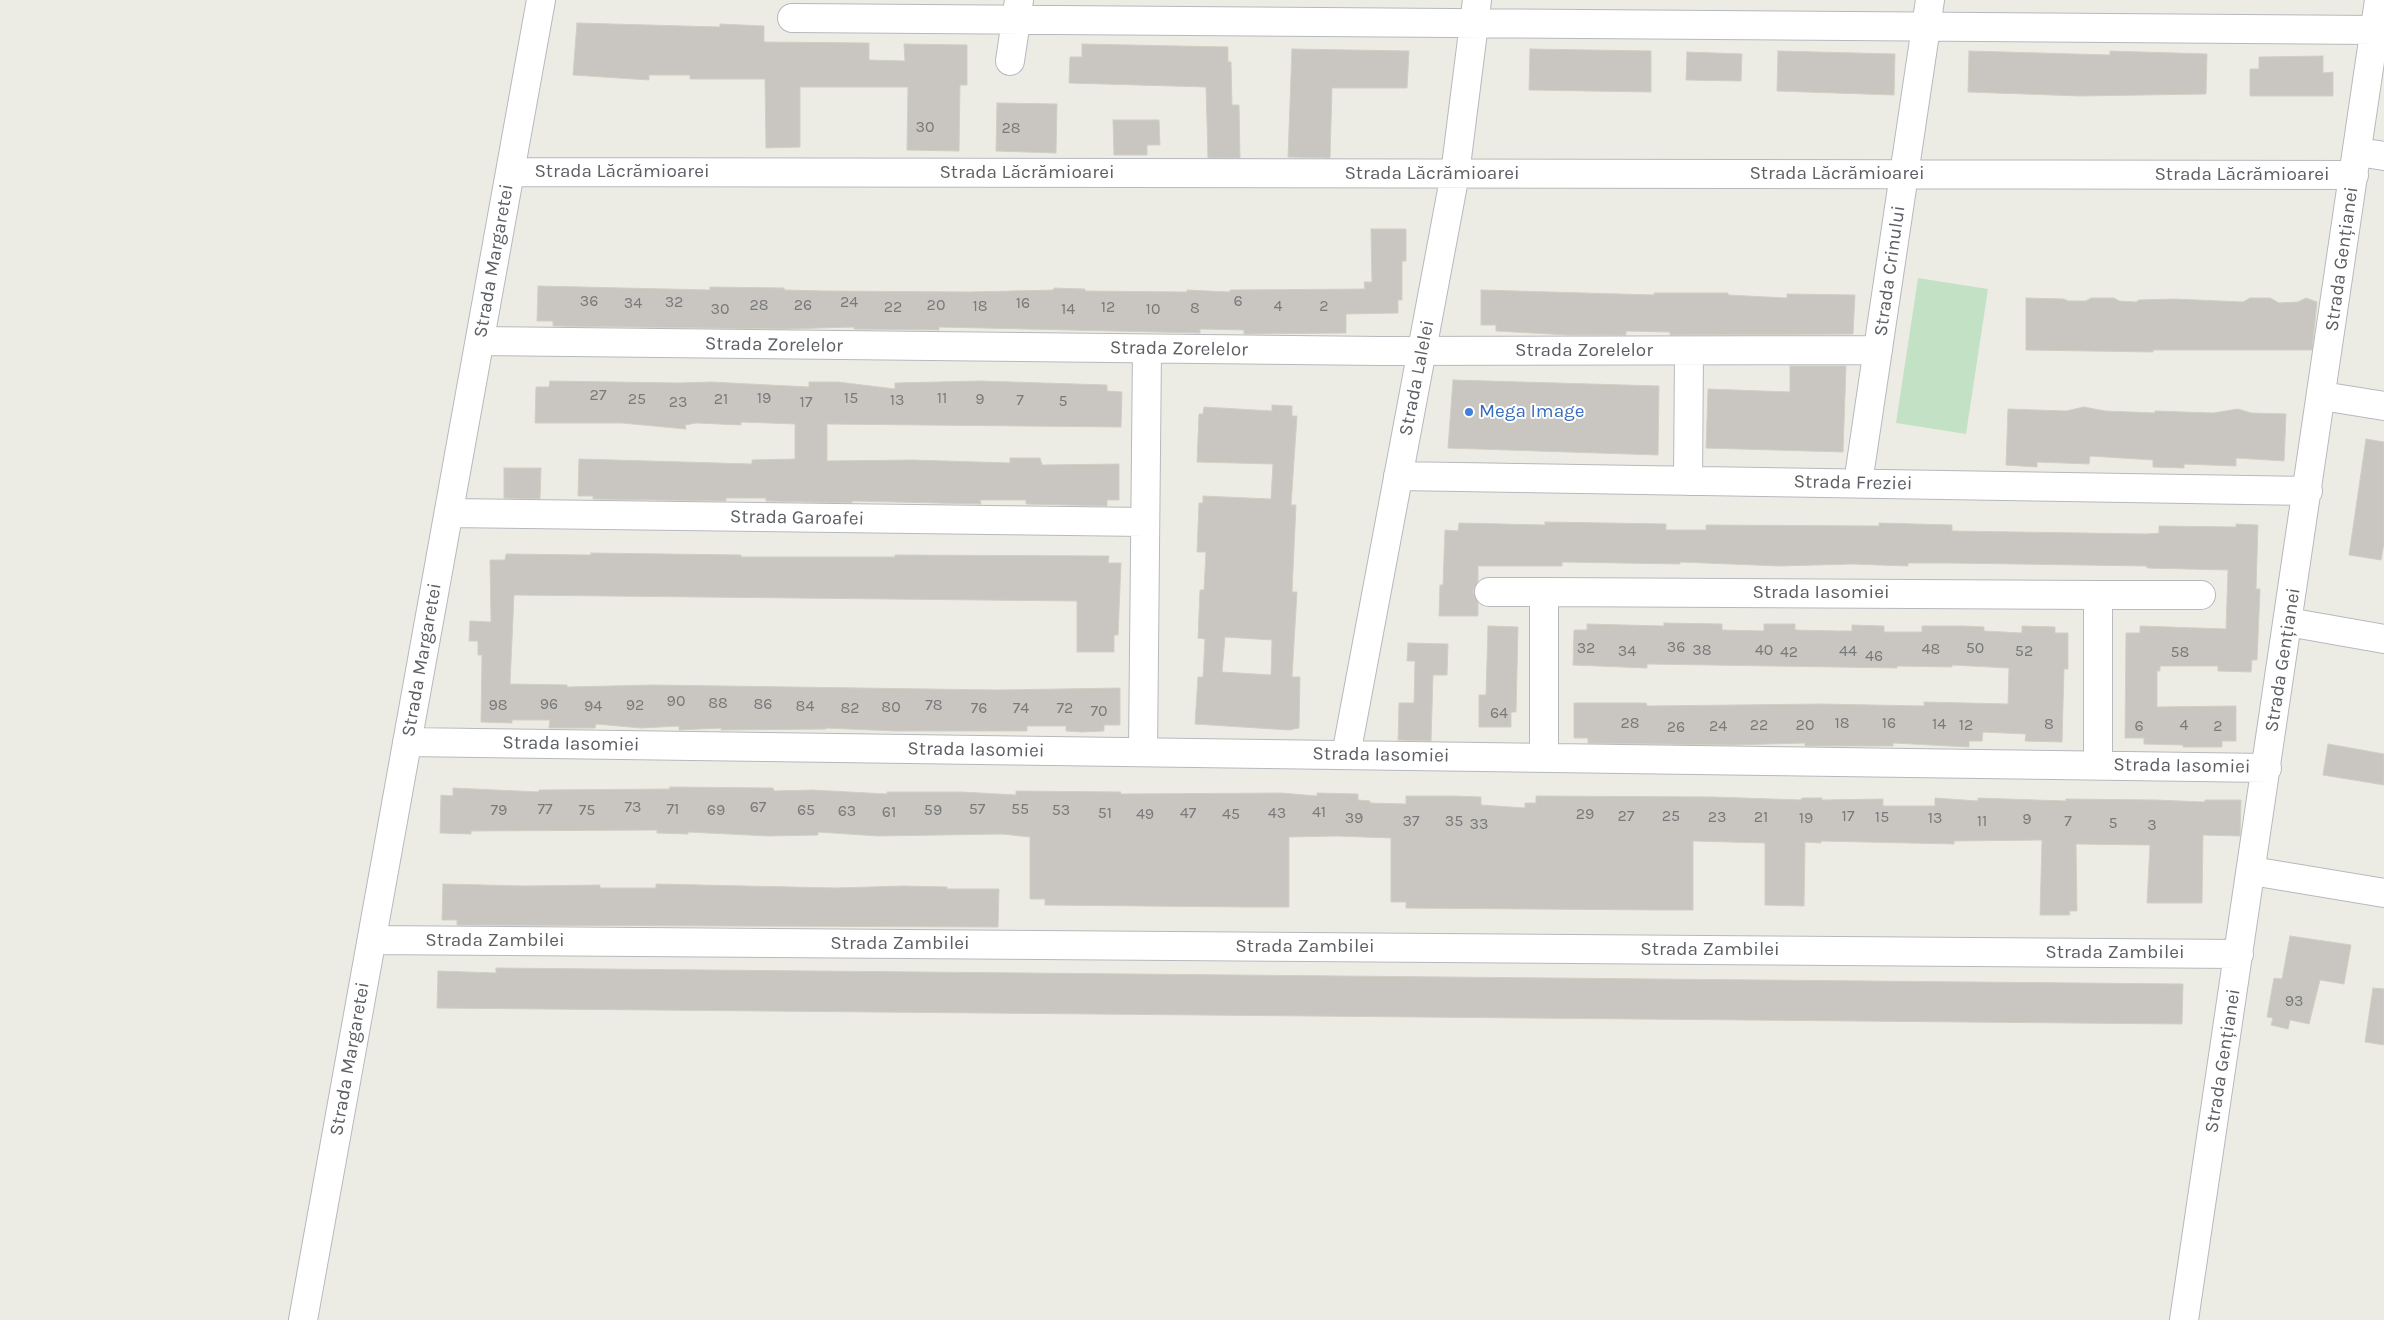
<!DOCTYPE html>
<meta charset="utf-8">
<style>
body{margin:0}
canvas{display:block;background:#edece4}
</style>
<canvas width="2384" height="1320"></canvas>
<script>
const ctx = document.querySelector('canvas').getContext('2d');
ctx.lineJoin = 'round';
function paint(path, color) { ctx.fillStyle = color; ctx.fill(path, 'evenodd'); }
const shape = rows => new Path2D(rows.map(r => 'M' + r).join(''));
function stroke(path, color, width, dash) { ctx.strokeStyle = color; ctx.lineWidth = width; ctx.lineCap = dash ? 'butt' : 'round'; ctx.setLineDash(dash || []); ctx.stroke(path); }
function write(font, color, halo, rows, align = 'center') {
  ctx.font = font + ' Karla,sans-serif'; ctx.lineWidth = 4; ctx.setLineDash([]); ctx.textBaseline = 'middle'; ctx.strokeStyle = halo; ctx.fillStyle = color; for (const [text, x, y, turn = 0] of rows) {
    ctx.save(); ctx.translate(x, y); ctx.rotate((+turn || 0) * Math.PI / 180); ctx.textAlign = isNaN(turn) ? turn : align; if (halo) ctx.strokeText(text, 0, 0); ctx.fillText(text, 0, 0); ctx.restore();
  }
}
paint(shape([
 [1918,278,1988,289,1966,434,1896,423]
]), '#c3e2c5');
const building = shape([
 [577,23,720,27,720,24,764,26,764,42,869,43,869,60,905,61,904,44,967,45,967,85,960,85,959,151,907,150,908,87,800,87,800,147,766,148,765,79,690,79,690,75,649,75,649,80,573,75,577,23],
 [1082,44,1228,47,1228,62,1231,62,1232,105,1239,105,1240,158,1208,158,1206,87,1069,83,1070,57,1082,57,1082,44],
 [1292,49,1409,51,1407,88,1332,88,1330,158,1288,157,1292,49],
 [1530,49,1651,51,1651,92,1529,90,1530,49],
 [1778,51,1895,54,1894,95,1777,91,1778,51],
 [1969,51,2110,55,2110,51,2207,54,2206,94,2080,96,1968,92,1969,51],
 [1687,52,1742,54,1741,81,1686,80,1687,52],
 [2323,56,2323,73,2333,72,2333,96,2250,96,2250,69,2259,69,2259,57,2323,56],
 [997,103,1057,104,1056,153,996,151,997,103],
 [1113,120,1159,120,1160,145,1147,145,1147,155,1114,155,1113,120],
 [1371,229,1406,229,1406,261,1402,261,1402,300,1398,300,1398,313,1346,314,1346,333,1244,334,1244,330,1200,329,1200,333,939,327,939,330,854,329,854,327,784,329,553,326,553,321,537,321,538,286,710,290,710,287,784,288,784,290,826,291,970,292,1054,290,1054,288,1085,289,1085,291,1187,292,1187,290,1230,292,1230,290,1365,289,1364,282,1372,282,1371,229],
 [1481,290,1654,295,1654,293,1728,293,1728,295,1787,298,1787,294,1855,295,1853,334,1670,335,1670,332,1626,331,1626,335,1568,335,1496,331,1496,325,1481,325,1481,290],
 [2026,298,2064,299,2068,301,2086,301,2091,298,2114,298,2119,301,2136,302,2139,300,2174,299,2243,302,2250,298,2270,298,2279,303,2298,302,2306,298,2317,302,2312,350,2153,350,2153,352,2026,350,2026,298],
 [1790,366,1846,366,1843,452,1706,448,1708,389,1790,392,1790,366],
 [1453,380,1659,386,1658,455,1448,448,1453,380],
 [550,381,679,383,711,382,809,387,809,382,838,382,895,389,895,383,980,381,1107,385,1107,391,1122,392,1121,427,827,424,827,461,913,460,1010,463,1010,458,1040,458,1042,465,1119,464,1119,500,1107,500,1107,506,1026,504,1026,500,980,500,981,504,852,501,852,503,766,501,766,498,726,498,726,501,593,499,593,496,578,496,579,459,752,464,752,460,795,459,795,424,741,422,741,425,696,423,685,425,686,429,622,423,535,423,536,387,549,387,550,381],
 [1272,405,1292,406,1292,416,1297,416,1291,505,1296,505,1292,592,1297,592,1292,677,1300,677,1299,728,1289,730,1195,724,1198,677,1203,677,1205,639,1198,638,1200,590,1204,590,1206,552,1197,552,1199,503,1203,503,1203,496,1271,499,1273,464,1197,462,1199,414,1203,414,1204,407,1272,411,1272,405],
 [1225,637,1272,640,1271,675,1222,672,1225,637],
 [2084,407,2105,411,2155,413,2155,411,2213,413,2238,409,2251,413,2286,414,2284,461,2236,458,2236,466,2184,464,2184,468,2153,467,2153,460,2090,456,2089,464,2037,462,2037,467,2006,465,2008,409,2066,411,2084,407],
 [2366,439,2384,442,2384,543,2381,560,2349,555,2366,439],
 [504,468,541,468,540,499,504,498,504,468],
 [1545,522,1666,524,1666,530,1706,530,1706,525,1879,526,1879,523,1952,525,1952,531,2147,534,2159,533,2159,526,2236,527,2236,524,2258,525,2256,589,2260,589,2257,660,2252,660,2251,672,2218,671,2218,666,2160,666,2160,671,2157,671,2157,707,2236,706,2236,741,2222,741,2222,747,2183,747,2183,745,2144,744,2144,738,2125,738,2126,633,2140,633,2140,626,2226,629,2228,570,2147,568,2147,566,1951,563,1908,563,1908,566,1851,564,1780,566,1680,562,1680,564,1562,562,1562,566,1478,566,1478,581,1473,592,1478,602,1478,616,1439,616,1440,585,1443,585,1445,530,1458,531,1459,523,1545,525,1545,522],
 [591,553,741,555,741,557,895,557,895,555,1109,556,1108,563,1121,563,1118,635,1114,635,1114,652,1077,652,1077,601,514,595,510,684,567,685,567,687,654,685,998,690,1120,688,1120,725,1104,725,1104,731,1082,732,1066,731,1066,726,1027,726,1027,731,895,731,826,728,826,729,721,730,721,728,679,730,679,726,641,728,596,724,595,728,549,728,550,720,512,720,512,723,481,722,482,655,478,655,478,641,469,641,470,621,491,622,490,560,505,560,506,554,591,555,591,553],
 [1664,623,1722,624,1722,630,1764,631,1764,624,1795,624,1795,630,1838,631,1852,631,1852,625,1884,626,1884,632,1922,632,1922,626,1964,626,1984,627,1984,631,2022,633,2022,626,2055,627,2055,633,2068,633,2068,669,2064,669,2062,742,2025,741,2026,734,1983,732,1982,741,1969,741,1969,747,1893,743,1893,746,1805,746,1805,743,1733,745,1588,743,1588,738,1574,738,1574,703,1646,703,1647,706,1822,704,1924,706,1924,702,2008,704,2009,668,1952,665,1952,667,1897,666,1897,668,1647,664,1647,668,1573,665,1574,630,1587,630,1587,624,1664,626,1664,623],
 [1488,626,1518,627,1516,712,1511,712,1511,727,1479,727,1479,695,1486,695,1488,626],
 [1408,643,1448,644,1447,675,1433,675,1431,741,1398,740,1399,703,1414,703,1415,661,1407,661,1408,643],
 [2328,744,2384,754,2384,785,2323,775,2328,744],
 [670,787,773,788,774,791,812,790,887,794,887,792,962,792,1016,795,1016,791,1121,792,1120,794,1281,793,1317,796,1317,793,1358,794,1358,800,1370,801,1370,803,1406,804,1406,796,1453,796,1481,797,1481,805,1525,808,1525,803,1536,803,1536,796,1713,797,1801,800,1802,798,1822,798,1822,800,1883,799,1883,806,1935,806,1935,798,1978,801,1978,798,2066,801,2066,799,2156,800,2205,802,2205,800,2241,800,2240,836,2203,835,2202,903,2147,903,2150,845,2076,844,2077,911,2069,911,2070,915,2040,915,2042,840,1954,841,1954,844,1821,841,1821,843,1805,842,1804,906,1765,905,1765,843,1693,841,1693,910,1659,910,1406,908,1406,902,1391,902,1391,838,1337,836,1289,837,1289,907,1246,907,1045,905,1045,899,1030,899,1030,837,1002,834,878,836,818,832,818,835,769,836,688,832,688,834,657,833,657,830,471,831,471,834,440,833,441,795,453,796,453,788,539,792,539,790,670,789,670,787],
 [443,884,525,886,600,885,600,888,656,888,656,884,836,888,903,886,947,887,947,889,999,889,998,927,457,925,457,920,442,920,443,884],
 [2290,936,2351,945,2344,984,2320,980,2309,1024,2290,1020,2288,1029,2271,1025,2273,1018,2267,1017,2274,978,2282,979,2290,936],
 [496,968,2183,984,2182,1024,437,1008,438,971,496,973,496,968],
 [2373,988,2384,989,2384,1045,2365,1042,2373,988]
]);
paint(building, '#c9c6c1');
stroke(building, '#d1cec3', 1);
const minor = shape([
 [792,18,2375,30],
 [1010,61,1019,0],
 [2358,152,2384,156],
 [510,172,2354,175],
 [480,341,1381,351,1878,350],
 [2322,396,2384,406],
 [1398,476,2308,491],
 [1688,481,1689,351],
 [1858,483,1930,0],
 [449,513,1145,522],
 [1489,592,1544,592],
 [2098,595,2201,595],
 [2288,622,2384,639],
 [407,742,2267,768],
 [1143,752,1147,349],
 [1346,755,1455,174,1477,0],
 [1544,758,1544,592,2098,595,2098,765],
 [2252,871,2384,893],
 [372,940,2239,954],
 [303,1320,541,0],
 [2184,1320,2379,0]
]);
stroke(minor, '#b6b9bd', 30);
stroke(minor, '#fff', 28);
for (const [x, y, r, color] of [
 [1469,412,5,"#3f7fe0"]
]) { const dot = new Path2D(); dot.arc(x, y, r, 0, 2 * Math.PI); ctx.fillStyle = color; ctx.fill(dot); stroke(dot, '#fff', 2); }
write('16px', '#77797a', null, [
 ["30",925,127],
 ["28",1011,128],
 ["36",589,301],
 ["6",1238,301],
 ["32",674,302],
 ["24",849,302],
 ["34",633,303],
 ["16",1023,303],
 ["28",759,305],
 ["26",803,305],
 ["20",936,305],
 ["18",980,306],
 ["4",1278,306],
 ["2",1324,306],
 ["22",893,307],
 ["12",1108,307],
 ["8",1195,308],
 ["30",720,309],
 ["14",1068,309],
 ["10",1153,309],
 ["27",598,395],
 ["19",764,398],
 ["15",851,398],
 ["11",942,398],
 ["25",637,399],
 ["21",721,399],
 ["9",980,399],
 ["13",897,400],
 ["7",1020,400],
 ["5",1063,401],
 ["23",678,402],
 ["17",806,402],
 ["36",1676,647],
 ["32",1586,648],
 ["50",1975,648],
 ["48",1931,649],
 ["38",1702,650],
 ["40",1764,650],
 ["34",1627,651],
 ["44",1848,651],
 ["52",2024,651],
 ["42",1789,652],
 ["58",2180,652],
 ["46",1874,656],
 ["90",676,701],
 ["88",718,703],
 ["96",549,704],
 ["86",763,704],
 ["98",498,705],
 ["92",635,705],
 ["78",934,705],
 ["94",593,706],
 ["84",805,706],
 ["80",891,707],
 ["82",850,708],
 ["76",979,708],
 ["74",1021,708],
 ["72",1065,708],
 ["70",1099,711],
 ["64",1499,713],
 ["28",1630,723],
 ["18",1842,723],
 ["16",1889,723],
 ["14",1939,724],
 ["8",2049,724],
 ["22",1759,725],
 ["20",1805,725],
 ["12",1966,725],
 ["4",2184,725],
 ["24",1718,726],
 ["6",2139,726],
 ["2",2218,726],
 ["26",1676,727],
 ["73",633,807],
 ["67",758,807],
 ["77",545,809],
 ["71",673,809],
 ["57",977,809],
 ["55",1020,809],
 ["79",499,810],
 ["75",587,810],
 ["69",716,810],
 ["65",806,810],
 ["59",933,810],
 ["53",1061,810],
 ["63",847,811],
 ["61",889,812],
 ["41",1319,812],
 ["51",1105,813],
 ["47",1188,813],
 ["43",1277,813],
 ["49",1145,814],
 ["45",1231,814],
 ["29",1585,814],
 ["27",1626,816],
 ["25",1671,816],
 ["17",1848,816],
 ["23",1717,817],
 ["21",1761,817],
 ["15",1882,817],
 ["39",1354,818],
 ["19",1806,818],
 ["13",1935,818],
 ["9",2027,819],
 ["37",1411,821],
 ["35",1454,821],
 ["11",1982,821],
 ["7",2068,821],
 ["5",2113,823],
 ["33",1479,824],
 ["3",2152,825],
 ["93",2294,1001]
]);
write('19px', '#5c5f63', '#fff', [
 ["Strada Lăcrămioarei",622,172],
 ["Strada Lăcrămioarei",1027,173],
 ["Strada Lăcrămioarei",1432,174],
 ["Strada Lăcrămioarei",1837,174],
 ["Strada Lăcrămioarei",2242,175],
 ["Strada Gențianei",2342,259,-82],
 ["Strada Margaretei",494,261,-80],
 ["Strada Crinului",1890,271,-82],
 ["Strada Zorelelor",774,345,1],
 ["Strada Zorelelor",1179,349,1],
 ["Strada Zorelelor",1584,351],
 ["Strada Lalelei",1417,378,-79],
 ["Strada Freziei",1853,483,1],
 ["Strada Garoafei",797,518,1],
 ["Strada Iasomiei",1821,593],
 ["Strada Margaretei",422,660,-80],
 ["Strada Gențianei",2283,660,-81],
 ["Strada Iasomiei",571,744,1],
 ["Strada Iasomiei",976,750,1],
 ["Strada Iasomiei",1381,755,1],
 ["Strada Iasomiei",2182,766,1],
 ["Strada Zambilei",495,941],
 ["Strada Zambilei",900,944],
 ["Strada Zambilei",1305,947],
 ["Strada Zambilei",1710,950],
 ["Strada Zambilei",2115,953],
 ["Strada Margaretei",350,1059,-80],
 ["Strada Gențianei",2223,1061,-81]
]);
write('19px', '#366cbe', '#fff', [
 ["Mega Image",1479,412]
], 'left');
</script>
